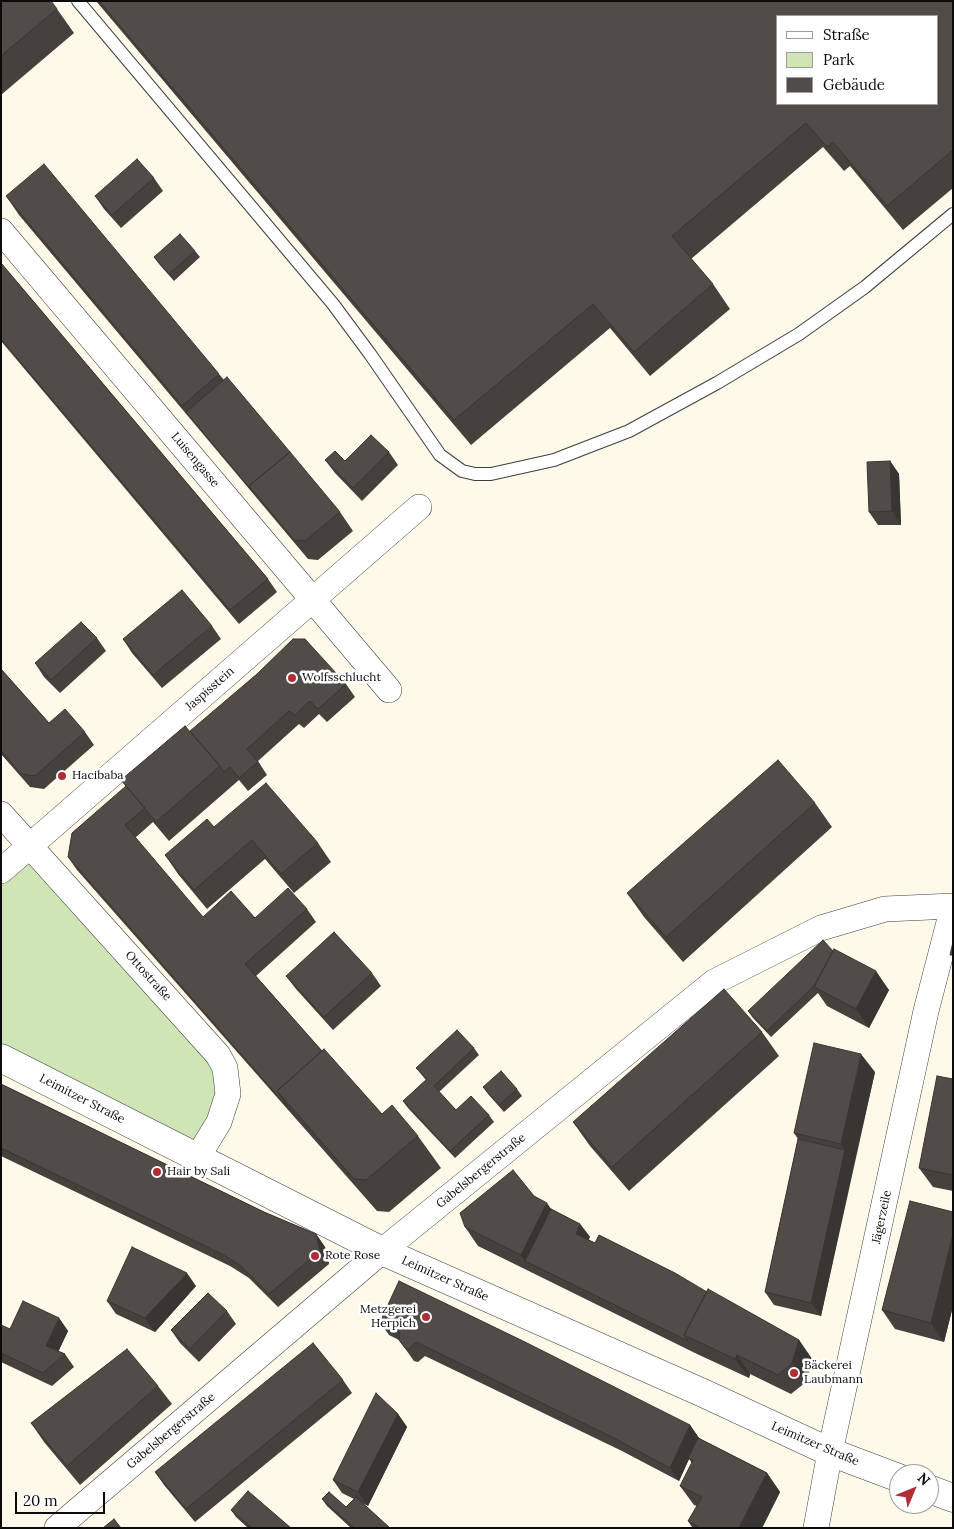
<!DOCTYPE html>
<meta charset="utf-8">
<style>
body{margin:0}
#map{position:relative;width:954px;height:1529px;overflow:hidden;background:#fef9e9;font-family:Lora,serif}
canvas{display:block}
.frame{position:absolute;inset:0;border:2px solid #0b0b0b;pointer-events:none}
.legend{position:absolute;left:776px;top:15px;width:162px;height:90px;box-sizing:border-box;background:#fff;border:1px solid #9d9d9d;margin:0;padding:6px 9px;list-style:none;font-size:15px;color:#0b0b0b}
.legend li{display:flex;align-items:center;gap:10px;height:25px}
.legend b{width:25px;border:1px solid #9d9d9d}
.north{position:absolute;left:889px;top:1464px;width:50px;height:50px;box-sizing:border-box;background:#fff;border:1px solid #9d9d9d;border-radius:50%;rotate:45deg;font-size:14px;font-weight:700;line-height:20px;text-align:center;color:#0b0b0b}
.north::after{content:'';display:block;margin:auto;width:18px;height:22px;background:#b22c35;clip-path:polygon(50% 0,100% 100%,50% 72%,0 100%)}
.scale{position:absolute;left:15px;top:1492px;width:90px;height:22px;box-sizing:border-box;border:2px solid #0b0b0b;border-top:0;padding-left:6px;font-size:15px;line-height:18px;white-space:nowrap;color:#0b0b0b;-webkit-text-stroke:4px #fff;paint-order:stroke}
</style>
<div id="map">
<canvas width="954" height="1529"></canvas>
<div class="frame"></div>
<ul class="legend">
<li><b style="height:6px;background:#fff"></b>Straße</li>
<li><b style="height:14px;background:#cfe5b6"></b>Park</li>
<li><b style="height:14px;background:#524c48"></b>Gebäude</li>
</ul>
<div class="north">N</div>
<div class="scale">20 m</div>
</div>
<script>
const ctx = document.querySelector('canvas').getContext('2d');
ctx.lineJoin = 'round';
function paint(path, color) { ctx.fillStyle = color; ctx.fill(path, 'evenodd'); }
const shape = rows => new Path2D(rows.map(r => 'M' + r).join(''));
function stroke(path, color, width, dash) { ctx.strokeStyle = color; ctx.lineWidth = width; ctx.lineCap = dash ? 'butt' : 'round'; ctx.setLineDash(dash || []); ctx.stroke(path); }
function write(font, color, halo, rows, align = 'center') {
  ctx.font = font + ' Lora,serif'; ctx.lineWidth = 5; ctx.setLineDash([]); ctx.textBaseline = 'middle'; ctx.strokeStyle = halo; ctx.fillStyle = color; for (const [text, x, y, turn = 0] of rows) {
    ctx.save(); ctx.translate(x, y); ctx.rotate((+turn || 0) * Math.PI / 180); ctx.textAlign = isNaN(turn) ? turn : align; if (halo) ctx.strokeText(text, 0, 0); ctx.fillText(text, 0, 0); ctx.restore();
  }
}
paint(shape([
 [30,851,206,1044,219,1085,197,1153,1,1057,1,875]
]), '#cfe5b6');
const service = shape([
 [78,1,333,304,370,354,440,455,462,471,475,474,491,474,554,460,629,431,717,383,799,334,865,287,953,214]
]);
const minor = shape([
 [1,231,389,690],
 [1,814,218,1055,225,1068,228,1094,219,1122,197,1158],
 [1,871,419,507],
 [57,1528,382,1251,714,982,821,928,885,909,953,906],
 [816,1528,830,1452,926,1011,953,907]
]);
const tertiary = shape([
 [1,1058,382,1251,703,1393,830,1452,899,1478],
 [929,1489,953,1498]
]);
stroke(service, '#3e3e3e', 14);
stroke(minor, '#3e3e3e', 26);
stroke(tertiary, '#3e3e3e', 29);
stroke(service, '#fff', 12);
stroke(minor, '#fff', 25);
stroke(tertiary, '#fff', 28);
paint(shape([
 [1,1,57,9,74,33,1,95],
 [96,1,953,1,953,188,903,230,850,166,844,171,823,147,691,259,713,284,730,309,650,376,610,328,471,445],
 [154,178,163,191,121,228,104,209,95,196],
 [6,196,219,374,224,380,340,512,353,531,318,560,308,559,19,215],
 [195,251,200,257,174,281,159,264,154,257],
 [1,263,268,579,277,592,239,624,1,341],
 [389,452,398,465,362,501,335,473,325,460,345,461],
 [890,461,899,474,901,525,878,525,869,512],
 [212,626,221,639,162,688,132,653,123,639],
 [97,638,106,651,60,693,44,677,35,663],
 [1,669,49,723,85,732,94,745,44,789,30,787,1,754],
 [346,684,355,697,327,722,319,714,304,728,299,724,258,761,267,775,248,791,239,780,169,841,153,822,135,838,203,917,255,918,307,909,316,922,256,976,322,1051,382,1114,418,1136,441,1168,389,1212,377,1211,77,870,68,857,126,786,121,780,190,731],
 [815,803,832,827,683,962,644,917,627,893],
 [214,827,318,843,331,862,294,893,265,859,207,909,178,874,165,855],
 [833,951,889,990,869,1028,827,1006,818,993,771,1037,753,1018,748,1011],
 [372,973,381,986,333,1030,296,989,286,976],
 [762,1032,779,1056,629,1191,590,1146,573,1122],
 [474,1048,479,1055,439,1092,456,1110,489,1115,494,1122,455,1158,408,1108,403,1101,426,1080,416,1068],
 [875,1072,821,1316,774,1305,765,1292,798,1139,794,1133],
 [953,1079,953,1191,933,1187,919,1168],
 [1,1084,264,1212,316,1234,325,1247,329,1264,278,1307,249,1278,230,1266,1,1156],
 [483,1087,517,1089,522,1096,504,1112,488,1094],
 [534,1196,551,1209,580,1224,590,1237,588,1240,707,1292,799,1340,812,1359,806,1382,791,1394,750,1374,749,1378,697,1354,478,1246,465,1227],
 [953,1212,953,1306,944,1342,895,1329,882,1310],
 [196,1286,155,1332,116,1314,107,1301],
 [227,1311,236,1324,199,1362,180,1343,171,1330],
 [59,1318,68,1331,58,1351,65,1354,74,1367,52,1386,1,1362,1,1325,10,1329],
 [380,1322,690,1425,699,1438,767,1473,780,1492,762,1528,691,1528,692,1527,688,1521,697,1506,694,1505,680,1486,692,1463,689,1459,679,1481,622,1451,425,1356,418,1362,414,1361,399,1340,389,1335],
 [343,1380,352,1393,195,1522,164,1485,155,1472],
 [158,1386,172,1404,80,1485,44,1442,31,1423],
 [398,1414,407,1427,368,1506,362,1503,390,1528,351,1528,327,1506,322,1499,346,1507,354,1499,342,1493,333,1480],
 [231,1510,291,1528,248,1528,236,1517]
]), '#47413e');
paint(shape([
 [890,461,899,474,901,525,892,511],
 [876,971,889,990,869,1028,856,1009],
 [861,1054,875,1072,854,1163,841,1144],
 [845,1150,854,1163,821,1316,811,1303],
 [547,1203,560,1222,525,1261,521,1255],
 [580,1224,590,1237,585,1247,576,1234],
 [316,1234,325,1247,329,1264,320,1251],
 [953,1234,953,1306,944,1342,931,1323],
 [187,1273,196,1286,155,1332,145,1318],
 [59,1318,68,1331,55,1359,46,1346],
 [799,1340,812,1359,806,1382,792,1363],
 [737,1355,750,1374,749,1378,735,1359],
 [398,1414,407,1427,368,1506,358,1492],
 [690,1425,699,1438,688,1458,689,1459,679,1481,670,1468],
 [767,1473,780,1492,762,1528,739,1528]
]), '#393532');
const building = shape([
 [1,1,51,1,57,9,1,56,1,1],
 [99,1,953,1,953,150,887,206,833,142,827,147,806,123,672,236,713,284,634,352,593,304,454,420,99,1],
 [778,16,938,16,938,104,778,104,778,16],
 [137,159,154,178,112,215,95,196,137,159],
 [44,164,219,374,182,406,6,196,44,164],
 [180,234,195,251,169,274,154,257,180,234],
 [1,263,268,579,230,610,1,339,1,263],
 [227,377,290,452,249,486,253,492,186,412,227,377],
 [371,435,389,452,353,488,325,460,335,451,345,461,371,435],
 [290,452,340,512,305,541,294,540,249,486,290,452],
 [890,461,892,511,869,512,867,462,890,461],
 [182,590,212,626,153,675,123,639,182,590],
 [81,622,97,638,51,680,35,663,81,622],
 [293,639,305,639,346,684,318,709,310,701,295,715,289,711,247,749,258,762,239,778,230,767,224,772,220,766,190,731,257,674,293,639],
 [1,669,49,723,65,709,85,732,35,776,21,774,1,751,1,669],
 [185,726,220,766,156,822,121,780,185,726],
 [778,760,815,803,666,937,627,893,778,760],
 [266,783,318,843,281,874,252,840,194,890,165,855,207,819,214,827,266,783],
 [126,786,145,808,125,825,203,917,231,891,255,918,288,888,307,909,245,964,322,1051,277,1091,290,1110,68,857,72,833,126,786],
 [334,932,372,973,324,1017,286,976,334,932],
 [823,940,833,951,814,986,767,1031,748,1011,823,940],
 [953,942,953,955,950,955,953,942],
 [834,949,876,971,856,1009,814,987,834,949],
 [724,989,762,1032,612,1167,573,1122,724,989],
 [457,1030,474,1048,434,1086,456,1110,471,1096,489,1115,450,1151,403,1101,427,1079,416,1068,457,1030],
 [814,1043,861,1054,841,1144,794,1133,814,1043],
 [324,1049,382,1114,392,1105,418,1136,366,1180,354,1179,277,1091,324,1049],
 [501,1071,517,1089,499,1105,483,1087,501,1071],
 [937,1076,953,1079,953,1175,919,1168,937,1076],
 [1,1084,264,1212,316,1234,320,1251,269,1294,240,1265,220,1253,1,1148,1,1084],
 [798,1139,845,1150,811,1303,765,1292,798,1139],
 [513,1170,534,1196,547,1203,521,1255,465,1227,460,1213,513,1170],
 [910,1201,953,1212,953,1234,931,1323,882,1310,910,1201],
 [551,1209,580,1224,576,1234,595,1243,599,1235,675,1273,707,1292,684,1335,688,1341,525,1261,551,1209],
 [132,1247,187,1273,145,1318,107,1301,132,1247],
 [399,1281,525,1342,690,1425,670,1468,612,1437,416,1342,409,1349,405,1348,399,1340,400,1332,380,1322,399,1281],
 [708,1289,799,1340,792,1363,778,1375,737,1355,735,1359,684,1335,708,1289],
 [208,1293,227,1311,190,1349,171,1330,208,1293],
 [23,1301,59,1318,46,1346,65,1354,43,1373,1,1353,1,1325,10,1329,23,1301],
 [313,1343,343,1380,186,1509,155,1472,313,1343],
 [127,1349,158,1386,67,1466,31,1423,127,1349],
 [376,1393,398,1414,358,1492,333,1480,376,1393],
 [698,1438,767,1473,739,1528,700,1528,688,1521,702,1497,680,1486,693,1460,688,1458,698,1438],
 [248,1491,291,1528,252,1528,231,1510,248,1491],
 [329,1492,346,1507,356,1497,390,1528,354,1528,322,1499,329,1492],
 [114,1519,121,1528,103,1528,114,1519]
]);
paint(building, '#524c48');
stroke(building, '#393532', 1);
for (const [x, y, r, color] of [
 [292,678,5,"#b22c35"],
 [62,776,5,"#b22c35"],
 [157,1172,5,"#b22c35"],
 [315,1256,5,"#b22c35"],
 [426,1317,5,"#b22c35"],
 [794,1373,5,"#b22c35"]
]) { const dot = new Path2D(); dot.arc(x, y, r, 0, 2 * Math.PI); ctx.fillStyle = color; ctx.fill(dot); stroke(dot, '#fff', 2); }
write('12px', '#0b0b0b', '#fff', [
 ["Luisengasse",195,460,50],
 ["Jaspisstein",210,689,-41],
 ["Ottostraße",148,976,48],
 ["Leimitzer Straße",82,1099,27],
 ["Gabelsbergerstraße",481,1171,-39],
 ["Jägerzeile",882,1217,-78],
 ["Leimitzer Straße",445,1279,24],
 ["Gabelsbergerstraße",171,1431,-40],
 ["Leimitzer Straße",815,1444,23]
]);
write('12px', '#0b0b0b', '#fff', [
 ["Wolfsschlucht",302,678],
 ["Hacibaba",72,776],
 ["Hair by Sali",167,1172],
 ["Rote Rose",325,1256],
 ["Metzgerei",416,1310,"right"],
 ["Herpich",416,1324,"right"],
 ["Bäckerei",804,1366],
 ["Laubmann",804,1380]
], 'left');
</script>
